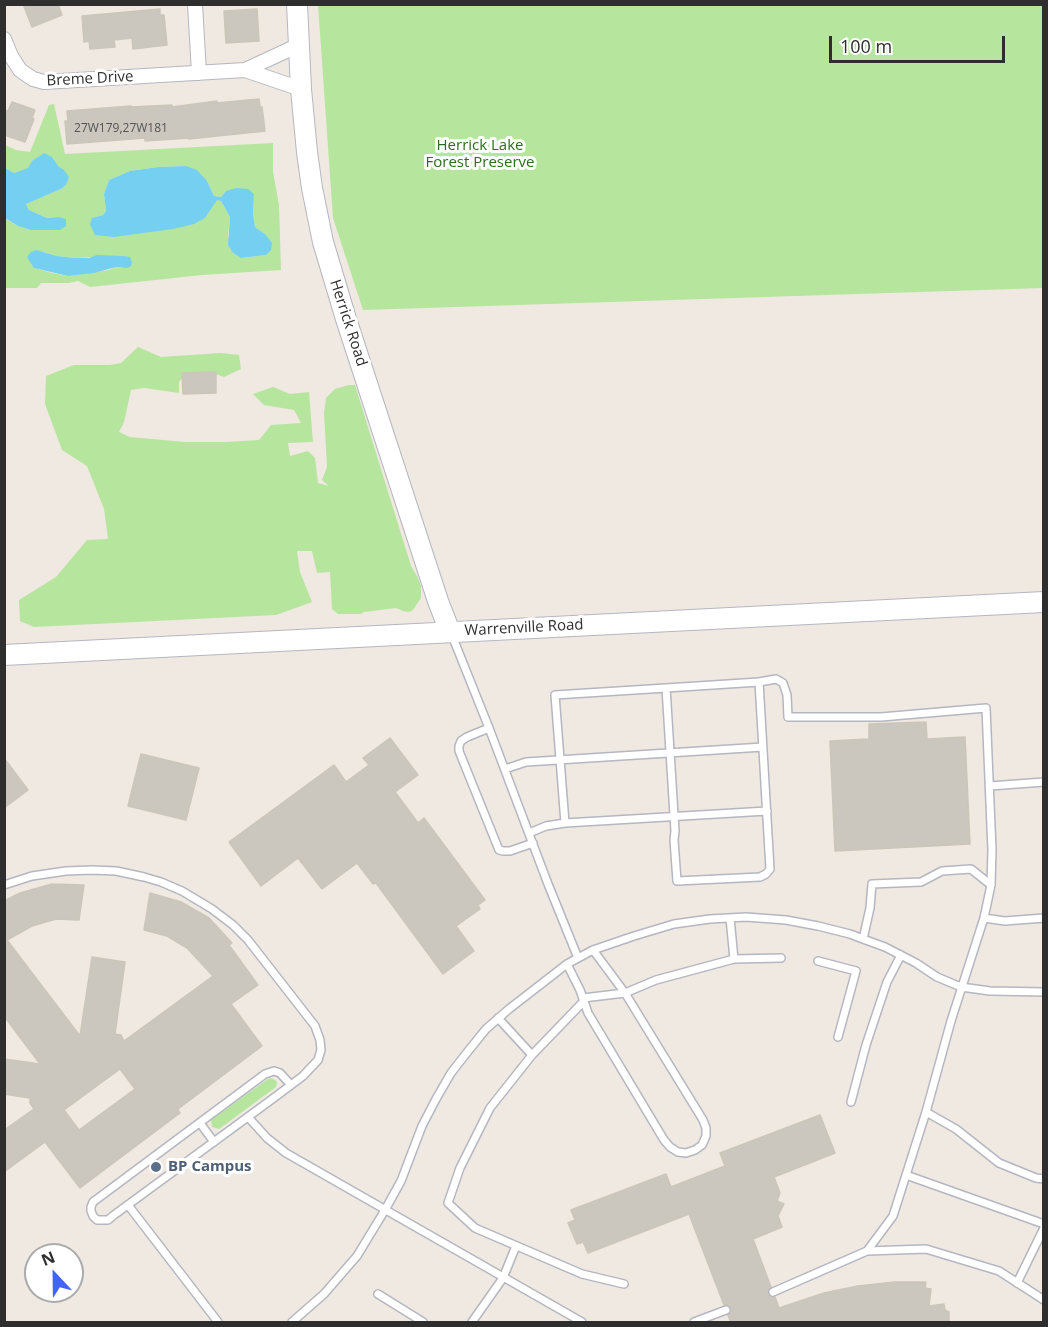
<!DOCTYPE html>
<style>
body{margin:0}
#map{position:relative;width:1048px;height:1327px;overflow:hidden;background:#efe9e1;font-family:"Open Sans",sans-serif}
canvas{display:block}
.frame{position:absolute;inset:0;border:6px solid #2e2e2e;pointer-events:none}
.north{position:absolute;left:24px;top:1243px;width:60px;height:60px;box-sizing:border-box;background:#fff;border:2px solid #ababab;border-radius:50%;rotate:338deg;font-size:16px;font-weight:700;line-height:24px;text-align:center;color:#2e2e2e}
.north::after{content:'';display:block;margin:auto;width:21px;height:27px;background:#4264fb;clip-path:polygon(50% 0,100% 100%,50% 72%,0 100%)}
.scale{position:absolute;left:829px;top:36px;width:176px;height:27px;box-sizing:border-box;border:3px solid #2e2e2e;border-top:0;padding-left:8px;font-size:18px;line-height:21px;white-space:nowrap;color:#2e2e2e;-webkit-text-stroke:4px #fff;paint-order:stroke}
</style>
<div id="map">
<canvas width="1048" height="1327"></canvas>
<div class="frame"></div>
<div class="north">N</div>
<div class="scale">100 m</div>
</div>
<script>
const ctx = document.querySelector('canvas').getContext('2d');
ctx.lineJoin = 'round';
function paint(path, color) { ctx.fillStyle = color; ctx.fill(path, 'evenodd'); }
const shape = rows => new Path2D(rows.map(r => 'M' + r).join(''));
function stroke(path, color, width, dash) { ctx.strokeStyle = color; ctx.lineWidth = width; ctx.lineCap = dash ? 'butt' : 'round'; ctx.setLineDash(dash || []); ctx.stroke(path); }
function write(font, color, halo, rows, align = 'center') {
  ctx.font = font + ' "Open Sans",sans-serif'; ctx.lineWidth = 6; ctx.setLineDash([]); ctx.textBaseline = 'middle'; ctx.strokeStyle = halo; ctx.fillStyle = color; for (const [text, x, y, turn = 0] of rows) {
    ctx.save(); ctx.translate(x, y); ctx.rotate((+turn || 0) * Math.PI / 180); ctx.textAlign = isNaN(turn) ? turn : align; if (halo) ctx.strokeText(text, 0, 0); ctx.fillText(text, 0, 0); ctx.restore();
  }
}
paint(shape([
 [318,5,1043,5,1043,288,363,310,333,218],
 [54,104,65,154,273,143,273,172,279,205,281,270,202,275,90,287,78,281,69,283,41,283,37,288,5,288,4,218,18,226,31,230,60,230,58,217,47,218,29,210,26,204,61,189,66,185,59,167,52,157,32,161,29,168,14,173,5,168,5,145,16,150,30,152,49,105],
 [186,166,207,181,214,196,221,197,226,191,254,194,253,213,255,227,265,234,271,243,271,249,266,255,241,258,233,253,228,236,230,217,221,201,217,199,205,218,92,218,103,215,106,211,104,194,109,180,130,171,158,167],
 [44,252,57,256,75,258,123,256,122,268,116,267,109,270,68,276,52,273,34,268],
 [138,347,161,357,221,353,239,355,241,369,224,377,213,373,185,375,179,382,179,393,144,388,131,390,124,422,119,432,130,437,185,442,225,442,259,440,271,425,301,423,294,410,264,405,253,394,273,387,290,394,309,392,313,442,288,443,290,456,308,451,315,458,318,483,329,486,322,480,327,467,324,413,326,398,335,389,349,385,355,385,411,566,417,576,421,586,421,598,413,610,409,612,403,611,396,608,364,612,361,614,338,614,332,609,330,572,317,573,312,551,297,551,300,572,312,602,276,615,34,627,20,621,19,600,56,577,87,540,108,539,104,509,87,466,62,450,45,404,46,376,74,365,110,365,121,363],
 [271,1078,275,1080,277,1082,276,1087,219,1129,212,1127,211,1120,268,1079]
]), '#b6e59e');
paint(shape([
 [44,153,52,157,59,167,64,170,69,177,66,185,61,189,26,204,29,210,47,218,58,217,66,219,66,226,60,230,31,230,18,226,5,218,5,168,14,173,28,168,32,161],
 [186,166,197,170,207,181,214,196,221,197,226,191,236,188,248,189,254,194,253,213,255,227,265,234,272,243,271,250,266,255,241,258,233,253,228,245,230,217,221,201,217,200,205,218,194,224,173,229,114,237,95,235,90,224,92,218,103,215,106,211,104,194,109,180,130,171,158,167],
 [36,250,57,256,75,258,89,258,97,255,123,256,130,257,132,262,131,266,127,268,116,267,94,273,68,276,34,268,27,257,31,252]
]), '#75cff0');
const building = shape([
 [23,4,58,4,62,15,32,27,23,4],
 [160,9,160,15,164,15,167,45,133,49,132,38,114,40,115,47,90,49,89,41,84,42,82,16,160,9],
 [257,9,259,41,226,43,224,11,257,9],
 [259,99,260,107,262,107,265,131,189,139,189,138,145,141,145,138,67,144,65,121,68,121,67,111,131,106,131,107,172,105,172,107,217,101,217,103,259,99],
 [12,102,35,110,32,118,34,119,25,142,4,135,4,110,8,111,12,102],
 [216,372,216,393,183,394,182,373,216,372],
 [926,722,927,739,965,737,970,844,835,851,830,741,869,739,869,724,926,722],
 [390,738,418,775,395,792,418,823,424,818,485,900,478,905,480,909,456,926,474,951,443,974,376,883,373,884,357,863,322,889,298,858,261,886,229,842,334,765,346,782,369,765,363,758,390,738],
 [141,754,199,768,186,820,128,806,141,754],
 [4,758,28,790,4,808,4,758],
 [52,884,84,885,79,920,56,919,32,926,7,940,80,1036,92,957,125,962,115,1034,121,1035,124,1041,213,976,187,948,167,936,144,930,150,893,181,902,209,918,232,943,229,945,258,985,231,1004,262,1046,178,1109,180,1113,80,1188,45,1142,4,1172,4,1130,34,1109,30,1103,30,1098,4,1094,4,1059,40,1064,4,1016,4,901,20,893,52,884],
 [120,1069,135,1089,79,1130,64,1110,120,1069],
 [820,1115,835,1153,774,1177,780,1193,777,1201,784,1204,778,1216,782,1227,753,1239,771,1287,768,1291,768,1295,772,1297,775,1297,779,1308,824,1293,858,1286,895,1282,926,1282,925,1288,931,1289,929,1306,944,1304,945,1310,949,1312,949,1323,731,1323,728,1315,731,1311,731,1308,727,1305,724,1305,689,1214,588,1253,583,1242,577,1244,568,1223,575,1220,571,1210,666,1174,671,1187,725,1166,720,1153,820,1115]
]);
paint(building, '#cbc7bf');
stroke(building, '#cbc5ba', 1.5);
const lane = shape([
 [451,633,489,728,548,884,578,958],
 [759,682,776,679,783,683,787,695,788,717,881,717,986,708,992,850,991,885,984,918,951,1021,926,1112,893,1216,867,1251],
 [489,728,467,737,461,741,459,746,459,751,499,850,503,851,510,851,533,843],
 [505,769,526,762,763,747],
 [990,786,1044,782],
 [565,823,555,695,666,688,759,682,770,869,766,874,760,877,677,881,674,840,675,831,666,688],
 [529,833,546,826,565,823,767,811],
 [4,885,32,876,66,871,92,870,116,871,144,877,161,882,182,891,212,909,233,925,248,940,315,1026,320,1040,321,1050,318,1060,303,1076,271,1100,114,1215,108,1220,97,1220,93,1216,91,1211,91,1207,93,1202,265,1074,274,1071,280,1073,291,1085],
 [730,918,734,959],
 [984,918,1005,921,1044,918],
 [863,939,870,908,872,884,921,882,942,871,971,869,991,885],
 [818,961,856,971,838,1037],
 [567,964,580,990,588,1013,664,1140,670,1147,678,1152,686,1153,695,1150,702,1145,706,1136,706,1128,703,1120,625,993,593,950],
 [583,998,625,993,656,980,734,959,781,958],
 [584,1001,532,1055,490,1108,460,1168,448,1203,475,1228,582,1274,624,1284],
 [498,1018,532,1055],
 [851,1102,866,1045,887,982,901,955],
 [926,1112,956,1129,999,1163,1036,1178,1044,1179],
 [248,1117,267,1138,286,1153,582,1322],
 [200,1123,214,1142],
 [906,1175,1044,1224],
 [128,1205,218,1322],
 [1017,1283,1044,1228],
 [773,1292,867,1251,926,1249,999,1271,1044,1300],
 [378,1294,423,1322],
 [292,1322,324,1294,357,1256,385,1210,401,1181,422,1126,436,1099,451,1073,469,1050,486,1029,509,1009,567,964,593,950,634,936,674,924,710,919,746,917,786,920,818,926,850,934,863,939,885,947,916,963,937,977,961,987,990,991,1044,992],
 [472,1322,503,1278,516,1246],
 [694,1322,726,1310]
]);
const street = shape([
 [195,4,199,73],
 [4,39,11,56,20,70,33,79,44,82,245,70,301,89],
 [245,70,299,45]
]);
const secondary = shape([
 [297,4,301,89,307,152,312,188,323,242,346,319,438,601,450,632],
 [4,655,1044,602]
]);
stroke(lane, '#b4b7c1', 10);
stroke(street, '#b4b7c1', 16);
stroke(secondary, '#b4b7c1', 22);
stroke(lane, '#fff', 7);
stroke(street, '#fff', 14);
stroke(secondary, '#fff', 20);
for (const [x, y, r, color] of [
 [156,1167,6,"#5c6f8a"]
]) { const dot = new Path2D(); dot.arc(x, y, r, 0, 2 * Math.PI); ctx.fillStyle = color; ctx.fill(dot); stroke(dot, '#fff', 2); }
write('12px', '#555452', null, [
 ["27W179,27W181",121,129]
]);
write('15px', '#2e2e2e', '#fff', [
 ["Breme Drive",90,79,-3],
 ["Herrick Road",348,323,72],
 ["Warrenville Road",524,628,-3]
]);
write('15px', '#2c6e1b', '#fff', [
 ["Herrick Lake",480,146],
 ["Forest Preserve",480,163]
]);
write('bold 15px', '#4e5e75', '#fff', [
 ["BP Campus",168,1167]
], 'left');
</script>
